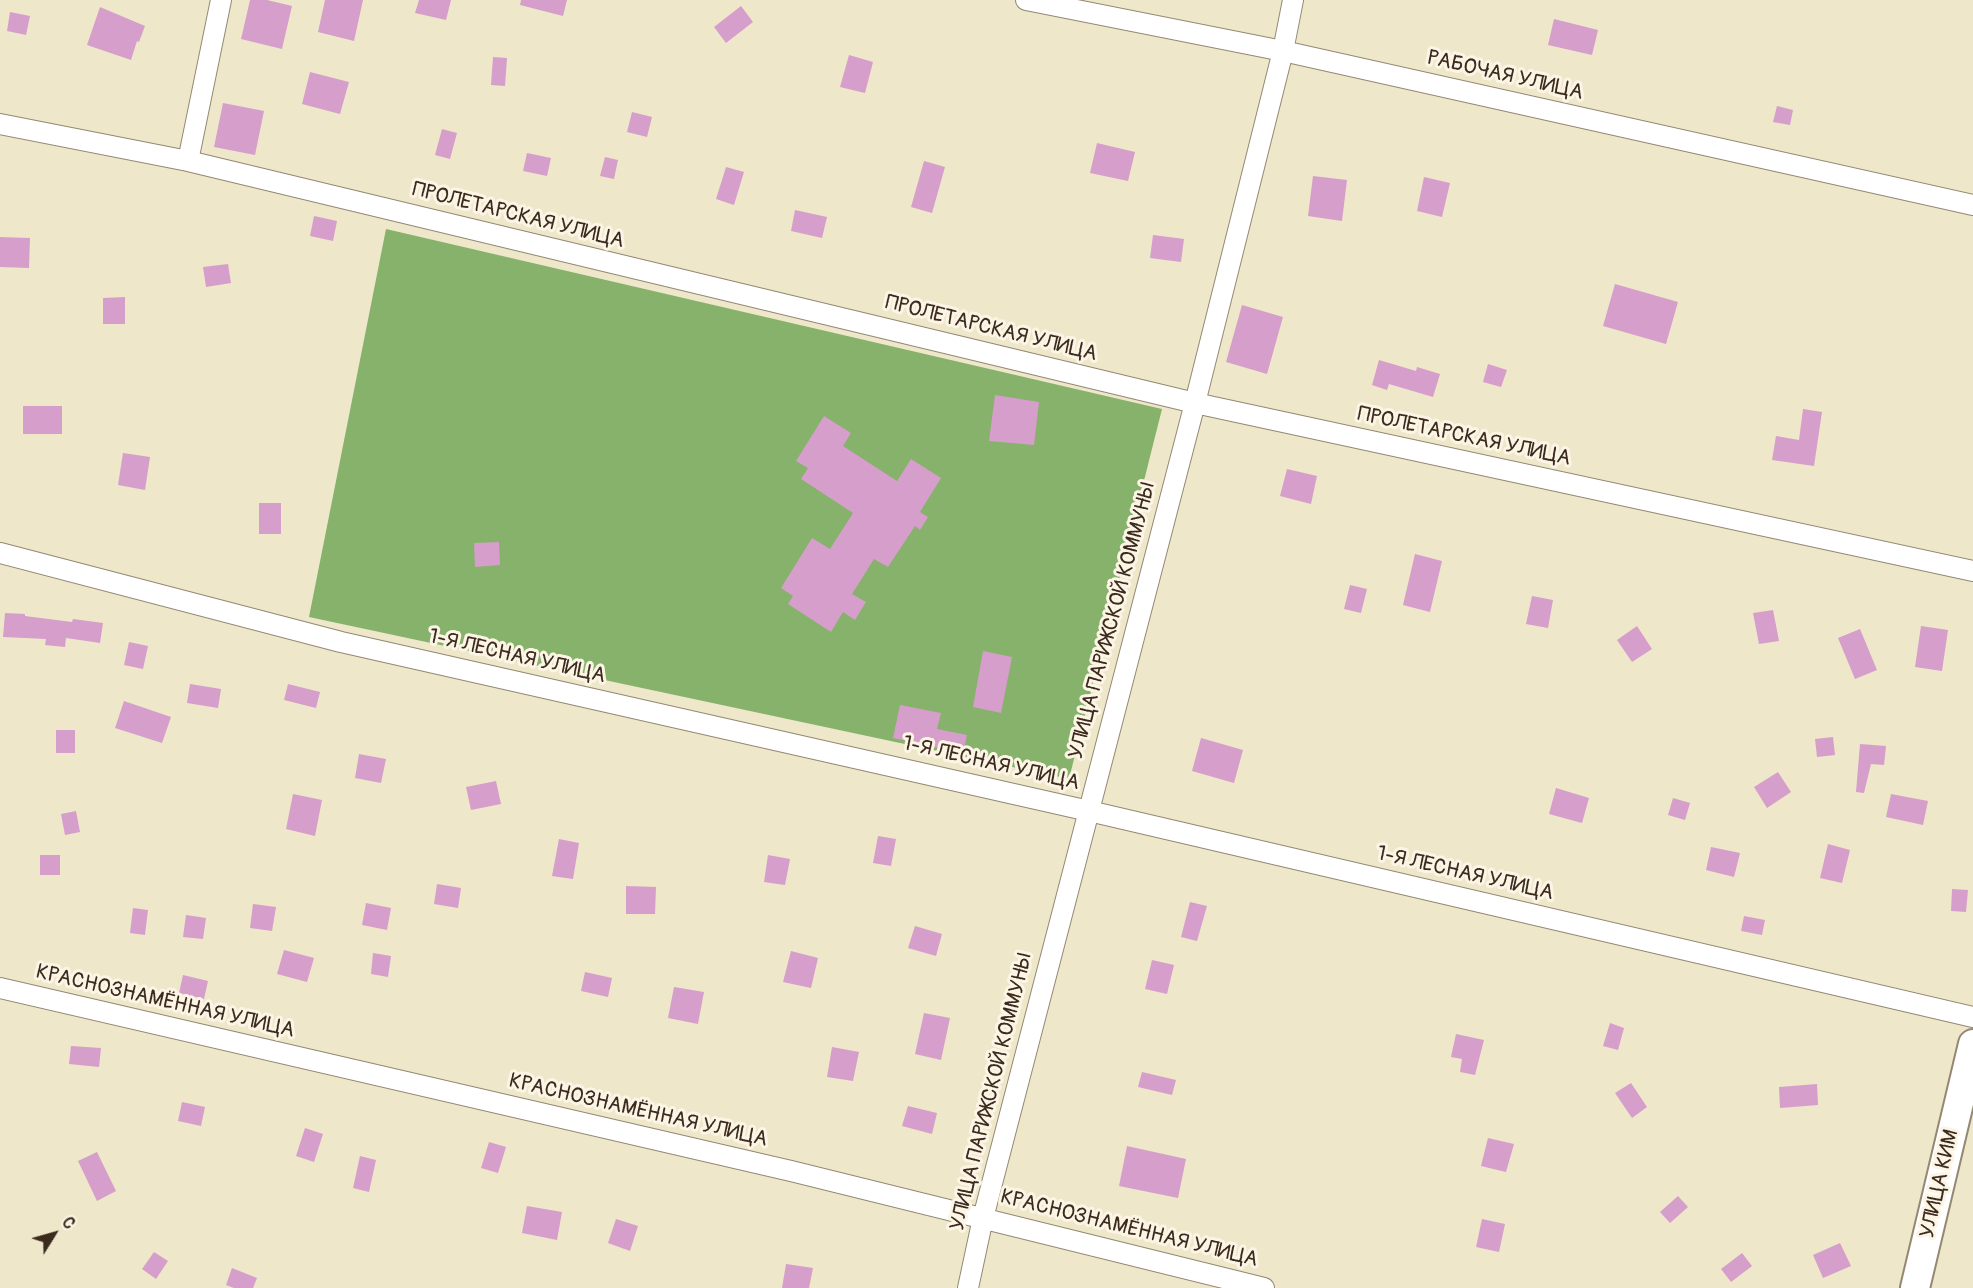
<!DOCTYPE html>
<meta charset="utf-8">
<style>
body{margin:0}
#map{position:relative;width:1973px;height:1288px;overflow:hidden;background:#eee7ca;font-family:Pangolin,sans-serif}
canvas{display:block}
.north{position:absolute;left:24px;top:1204px;width:60px;height:60px;-webkit-text-stroke:4px #fcf5e5;paint-order:stroke;rotate:53deg;font-size:16px;font-weight:700;line-height:24px;text-align:center;color:#3b2a1e}
.north::after{content:'';display:block;margin:auto;width:21px;height:27px;background:#3b2a1e;clip-path:polygon(50% 0,100% 100%,50% 72%,0 100%)}
</style>
<div id="map">
<canvas width="1973" height="1288"></canvas>
<div class="north">С</div>
</div>
<script>
const ctx = document.querySelector('canvas').getContext('2d');
ctx.lineJoin = 'round';
function paint(path, color) { ctx.fillStyle = color; ctx.fill(path, 'evenodd'); }
const shape = rows => new Path2D(rows.map(r => 'M' + r).join(''));
function stroke(path, color, width, dash) { ctx.strokeStyle = color; ctx.lineWidth = width; ctx.lineCap = dash ? 'butt' : 'round'; ctx.setLineDash(dash || []); ctx.stroke(path); }
function write(font, color, halo, rows, align = 'center') {
  ctx.font = font + ' Pangolin,sans-serif'; ctx.lineWidth = 6; ctx.setLineDash([]); ctx.textBaseline = 'middle'; ctx.strokeStyle = halo; ctx.fillStyle = color; for (const [text, x, y, turn = 0] of rows) {
    ctx.save(); ctx.translate(x, y); ctx.rotate((+turn || 0) * Math.PI / 180); ctx.textAlign = isNaN(turn) ? turn : align; if (halo) ctx.strokeText(text, 0, 0); ctx.fillText(text, 0, 0); ctx.restore();
  }
}
paint(shape([
 [386,229,1162,409,1069,779,309,617]
]), '#86b26b');
paint(shape([
 [250,0,267,0,292,6,282,49,241,39],
 [325,0,363,0,354,41,318,32],
 [419,0,451,0,446,20,415,13],
 [521,0,567,0,563,16,520,5],
 [741,6,753,22,726,43,714,27],
 [100,7,145,26,139,42,137,41,131,60,87,45],
 [10,12,30,16,26,35,7,31],
 [1554,19,1598,30,1592,55,1548,45],
 [849,55,873,62,865,93,840,87],
 [493,57,507,58,505,86,491,85],
 [310,72,349,82,340,114,302,104],
 [223,103,264,111,255,155,214,147],
 [1777,106,1793,110,1790,125,1773,122],
 [632,112,652,117,647,137,627,132],
 [442,129,457,133,450,159,435,155],
 [1097,143,1135,152,1128,181,1090,173],
 [527,153,551,158,547,176,523,171],
 [605,157,618,160,614,179,600,176],
 [924,161,945,167,932,213,911,207],
 [726,167,744,172,734,205,716,199],
 [1313,176,1347,180,1342,221,1308,216],
 [1424,177,1450,183,1442,217,1417,211],
 [795,210,827,217,822,238,791,231],
 [314,216,337,221,333,241,310,236],
 [1153,235,1184,239,1181,262,1150,258],
 [0,237,30,238,29,268,0,267],
 [228,264,231,283,206,287,203,267],
 [1615,284,1678,302,1666,344,1603,326],
 [125,297,125,324,103,324,103,298],
 [1242,305,1283,317,1267,374,1226,362],
 [1379,360,1416,371,1417,367,1440,374,1433,397,1389,384,1387,390,1372,385],
 [1488,364,1507,370,1501,387,1483,382],
 [995,395,1039,402,1034,445,989,441],
 [23,406,62,406,62,434,23,434],
 [1803,409,1822,412,1814,466,1772,460,1776,436,1799,440],
 [824,416,851,433,843,446,897,481,911,459,941,478,920,512,928,517,920,530,915,526,888,567,874,559,852,594,866,602,855,620,843,612,831,632,788,604,793,596,781,588,812,538,830,549,853,513,801,479,808,468,796,461],
 [123,453,150,457,145,490,118,485],
 [1287,469,1317,476,1311,504,1280,496],
 [259,503,281,503,281,534,259,534],
 [499,542,500,565,475,567,474,543],
 [1415,554,1442,561,1430,612,1403,605],
 [1350,585,1367,589,1361,613,1344,609],
 [1532,596,1553,600,1548,628,1526,624],
 [1773,610,1779,641,1759,644,1753,613],
 [5,613,25,614,25,616,72,622,73,619,103,623,100,643,66,638,65,647,45,645,46,639,3,637],
 [1637,626,1652,649,1632,662,1617,640],
 [1921,626,1948,630,1942,671,1915,667],
 [1860,629,1877,670,1855,679,1838,638],
 [129,642,148,646,143,669,124,665],
 [983,651,1012,657,1001,713,973,707],
 [190,684,221,689,218,708,187,703],
 [288,684,320,692,316,708,284,700],
 [124,701,171,717,162,743,115,728],
 [900,705,941,713,937,729,967,735,963,753,893,738],
 [56,730,75,730,75,753,56,753],
 [1833,737,1835,755,1817,757,1815,739],
 [1201,738,1243,750,1234,783,1192,771],
 [1860,744,1886,746,1884,765,1871,764,1864,793,1856,792],
 [359,754,386,759,381,783,355,778],
 [1778,772,1791,792,1767,808,1754,787],
 [496,781,501,804,471,810,466,787],
 [1556,788,1589,798,1582,823,1549,814],
 [293,794,322,800,315,836,286,829],
 [1891,794,1928,801,1923,825,1886,817],
 [1673,798,1690,803,1685,820,1668,815],
 [76,811,80,832,65,835,61,814],
 [878,836,896,839,891,866,873,863],
 [559,839,579,843,573,879,552,876],
 [1828,844,1850,850,1842,883,1820,878],
 [1711,847,1740,853,1734,877,1706,870],
 [40,855,60,855,60,875,40,875],
 [768,855,790,859,785,885,764,882],
 [437,884,461,888,458,908,434,904],
 [626,886,656,887,655,914,626,914],
 [1952,889,1968,890,1966,912,1951,911],
 [1190,902,1207,906,1197,941,1181,937],
 [366,903,391,908,387,930,362,925],
 [253,904,276,907,272,931,250,928],
 [133,908,148,910,145,935,130,933],
 [186,915,206,918,203,939,183,937],
 [1744,916,1765,920,1762,935,1741,931],
 [915,926,942,934,936,956,908,948],
 [284,950,314,958,307,982,277,974],
 [791,951,818,958,811,988,783,982],
 [373,953,391,956,388,977,371,974],
 [1152,960,1174,965,1167,994,1145,989],
 [585,972,612,978,608,997,581,991],
 [183,975,208,981,204,999,179,993],
 [674,987,704,992,698,1024,668,1018],
 [924,1013,950,1018,941,1060,915,1054],
 [1610,1023,1624,1028,1618,1050,1603,1046],
 [1456,1034,1484,1040,1475,1075,1460,1072,1462,1059,1451,1057],
 [71,1046,101,1048,99,1067,69,1064],
 [832,1047,859,1052,853,1081,827,1077],
 [1142,1072,1176,1080,1172,1095,1138,1087],
 [1631,1083,1647,1107,1632,1118,1615,1093],
 [1817,1084,1818,1105,1780,1108,1779,1087],
 [182,1102,205,1107,201,1126,178,1121],
 [908,1106,937,1113,932,1134,902,1126],
 [305,1128,323,1134,314,1162,296,1156],
 [1488,1138,1514,1144,1506,1172,1481,1166],
 [489,1142,506,1147,498,1173,481,1168],
 [1127,1146,1186,1159,1178,1198,1119,1186],
 [97,1152,116,1191,97,1201,78,1161],
 [360,1156,376,1160,369,1192,353,1188],
 [1678,1196,1688,1207,1670,1223,1660,1212],
 [527,1206,562,1212,557,1240,522,1233],
 [616,1219,638,1226,630,1251,608,1243],
 [1482,1219,1505,1224,1499,1252,1476,1247],
 [1840,1243,1851,1266,1823,1278,1813,1255],
 [154,1252,168,1261,156,1279,142,1269],
 [1742,1253,1752,1266,1731,1282,1721,1269],
 [786,1264,813,1268,809,1288,782,1288],
 [232,1268,257,1278,253,1288,234,1288,226,1285]
]), '#d69ecb');
const minor = shape([
 [1026,0,1283,51,1973,205],
 [0,124,188,161,1195,403,1973,571],
 [188,161,221,0],
 [0,553,341,642,1089,811,1973,1017],
 [0,988,791,1171,1264,1288],
 [968,1288,983,1218,1195,403,1283,51,1293,0]
]);
const secondary = shape([
 [1915,1288,1973,1044]
]);
stroke(minor, '#948874', 22);
stroke(secondary, '#948874', 32);
stroke(minor, '#fff', 20);
stroke(secondary, '#fff', 28);
write('21px', '#3b2a1e', '#fcf5e5', [
 ["РАБОЧАЯ УЛИЦА",1505,76,13],
 ["ПРОЛЕТАРСКАЯ УЛИЦА",518,216,14],
 ["ПРОЛЕТАРСКАЯ УЛИЦА",991,329,14],
 ["ПРОЛЕТАРСКАЯ УЛИЦА",1464,437,12],
 ["УЛИЦА ПАРИЖСКОЙ КОММУНЫ",1113,621,-75],
 ["1-Я ЛЕСНАЯ УЛИЦА",517,657,13],
 ["1-Я ЛЕСНАЯ УЛИЦА",991,764,13],
 ["1-Я ЛЕСНАЯ УЛИЦА",1465,874,13],
 ["КРАСНОЗНАМЁННАЯ УЛИЦА",165,1002,13],
 ["УЛИЦА ПАРИЖСКОЙ КОММУНЫ",992,1092,-76],
 ["КРАСНОЗНАМЁННАЯ УЛИЦА",638,1111,13],
 ["УЛИЦА КИМ",1940,1184,-77],
 ["КРАСНОЗНАМЁННАЯ УЛИЦА",1129,1229,14]
]);
</script>
